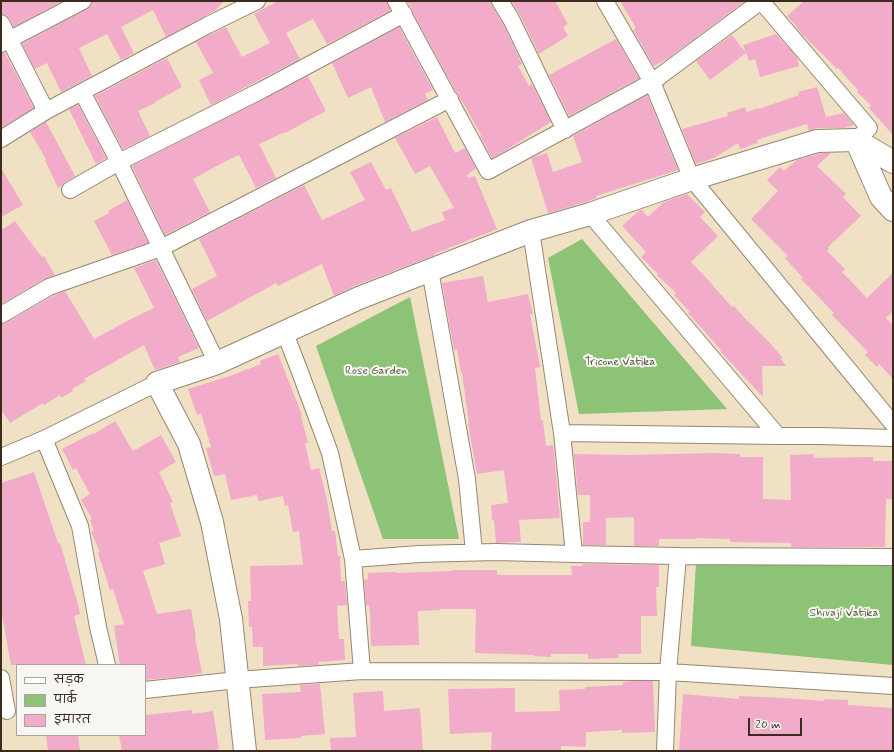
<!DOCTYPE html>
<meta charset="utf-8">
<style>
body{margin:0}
#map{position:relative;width:894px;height:752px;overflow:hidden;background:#f0e1c5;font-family:Mynerve,"Playpen Sans Deva",sans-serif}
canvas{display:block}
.frame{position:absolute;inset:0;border:2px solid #3b2a1e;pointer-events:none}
.legend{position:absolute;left:16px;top:664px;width:130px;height:72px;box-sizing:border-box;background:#f6f6f2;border:1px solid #aba49d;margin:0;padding:5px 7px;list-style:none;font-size:12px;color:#3b2a1e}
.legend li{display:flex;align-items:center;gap:8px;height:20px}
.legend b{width:20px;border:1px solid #aba49d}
.scale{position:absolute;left:748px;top:718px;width:54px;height:18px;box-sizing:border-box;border:2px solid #3b2a1e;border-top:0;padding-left:5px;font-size:12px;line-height:14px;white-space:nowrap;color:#3b2a1e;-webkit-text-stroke:3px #f6f6f2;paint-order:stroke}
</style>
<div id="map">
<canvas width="894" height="752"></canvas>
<div class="frame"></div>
<ul class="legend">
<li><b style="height:5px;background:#fff"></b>सड़क</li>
<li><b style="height:11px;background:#8cc376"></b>पार्क</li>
<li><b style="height:11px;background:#f2abc9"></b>इमारत</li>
</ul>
<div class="scale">20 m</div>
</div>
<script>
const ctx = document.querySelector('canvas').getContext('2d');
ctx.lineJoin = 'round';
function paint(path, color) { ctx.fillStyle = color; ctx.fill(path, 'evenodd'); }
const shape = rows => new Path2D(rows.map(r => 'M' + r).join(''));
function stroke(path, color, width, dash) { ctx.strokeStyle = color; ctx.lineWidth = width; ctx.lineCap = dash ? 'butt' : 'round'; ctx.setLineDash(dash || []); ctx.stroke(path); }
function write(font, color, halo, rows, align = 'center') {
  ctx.font = font + ' Mynerve,sans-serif'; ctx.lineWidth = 4; ctx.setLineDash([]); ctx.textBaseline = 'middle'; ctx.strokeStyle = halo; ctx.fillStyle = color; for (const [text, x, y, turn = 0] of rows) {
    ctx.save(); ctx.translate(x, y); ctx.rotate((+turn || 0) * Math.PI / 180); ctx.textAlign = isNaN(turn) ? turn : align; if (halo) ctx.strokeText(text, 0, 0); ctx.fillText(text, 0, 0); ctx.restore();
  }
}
paint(shape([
 [582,239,727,409,579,414,548,258],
 [410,297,459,539,383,539,316,346],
 [696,563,893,566,893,665,691,646]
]), '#8cc376');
paint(shape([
 [1,1,63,1,14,27,9,19,6,15,1,14],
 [92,1,224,1,216,10,166,37,153,10,121,27,134,53,121,60,107,34,79,48,92,76,61,92,47,63,35,69,22,44,87,9,91,6],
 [278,1,387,1,390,11,327,44,313,19,286,33,300,59,211,105,199,80,213,73,196,42,226,27,242,57,270,43,254,14],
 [407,1,491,1,492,6,503,24,522,64,518,66,529,86,532,84,551,122,503,152,492,158,480,136,481,135,462,101,461,102,458,94,456,92,413,13,412,9],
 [511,1,555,1,568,24,563,27,568,36,539,54,520,15],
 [620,1,745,1,667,59,654,66,633,30,636,28],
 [804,1,893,1,893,135,868,107,872,106,857,92,858,90,838,68,837,69,801,33,796,27,797,27,787,16],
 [399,27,433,90,425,94,428,100,385,122,371,87,348,98,332,63],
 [776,34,797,57,799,66,760,77,755,59,749,61,743,45],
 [732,35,746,53,710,80,696,61],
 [616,39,639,78,569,116,549,75],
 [5,53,34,108,1,128,1,53],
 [167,58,182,87,155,102,155,103,138,111,150,136,123,149,95,96],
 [308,76,326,111,285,133,285,132,259,144,276,178,256,188,239,155,226,161,193,179,210,212,165,235,132,166,266,98],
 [817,87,826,117,844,113,854,125,844,128,817,128,809,131,807,124,784,131,757,140,758,143,740,149,738,143,712,159,696,164,682,129,728,116,727,113,745,107,747,112,759,108,759,109,799,95,798,92],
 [647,95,678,170,596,196,597,198,586,202,548,213,531,158,547,153,553,172,582,162,573,136],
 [78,105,106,158,96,164,69,109],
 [437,117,455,153,465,148,476,168,467,175,468,178,475,176,497,229,434,254,435,255,354,286,334,296,322,264,278,286,276,283,207,321,192,289,217,276,199,239,304,185,322,220,365,200,350,172,371,162,386,190,391,188,412,232,445,220,442,212,454,208,430,166,415,174,395,138],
 [46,122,75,176,65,182,61,186,58,188,45,160,46,159,30,132],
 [822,153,831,153,817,166,846,194,843,197,861,216,828,247,829,249,827,251,845,269,842,272,867,298,893,273,893,311,886,318,893,325,893,379,879,364,877,367,865,355,868,352,832,315,834,313,801,279,803,278,785,258,788,256,751,219,778,191,767,180,780,167,784,171,797,160],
 [1,168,23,205,1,217],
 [687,194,705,212,700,217,718,236,691,262,714,286,713,286,732,307,734,306,750,324,750,323,768,341,782,357,781,359,786,366,762,366,763,397,720,351,721,350,688,313,689,311,674,295,676,293,657,275,658,274,641,257,646,252,622,226,640,210,642,210,648,217,664,202],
 [127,200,148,243,112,255,94,221,109,213,108,211],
 [15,221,25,235,42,257,44,256,55,275,44,279,1,304,1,230],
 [156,260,199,348,178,357,180,362,155,370,144,345,84,379,86,381,72,389,73,391,61,398,60,395,44,405,43,403,10,423,1,409,1,324,6,323,53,296,65,291,94,339,133,318,154,308,134,268],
 [483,276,488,302,528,294,533,314,530,314,540,367,535,368,541,420,543,420,546,446,553,445,554,453,560,518,519,520,521,542,496,543,494,520,492,520,491,505,508,503,504,470,477,474,468,423,469,423,462,373,461,373,457,349,454,350,442,283],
 [278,354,302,415,301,416,308,443,305,443,311,470,319,468,327,500,332,531,335,531,338,556,340,556,341,581,345,581,347,605,337,606,339,639,344,639,345,660,318,662,319,665,298,666,298,664,263,666,263,647,253,647,252,627,249,627,248,601,251,601,250,566,303,565,299,531,293,532,288,505,285,506,283,496,259,501,257,495,231,500,225,474,214,476,206,448,211,447,201,413,197,415,188,389,230,376,261,364,260,361],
 [115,421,133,451,161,435,176,462,159,472,173,502,170,503,181,536,159,543,165,564,143,571,157,614,191,609,196,637,195,637,202,673,186,676,145,680,145,665,120,665,114,626,124,624,113,589,110,590,98,553,100,552,91,532,94,530,90,520,92,519,81,500,90,494,76,468,73,470,62,449,93,433,94,434],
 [715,453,740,454,740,457,763,457,763,499,791,500,790,455,814,454,814,458,873,457,873,461,893,461,893,499,886,499,885,547,791,547,791,543,730,542,730,539,696,538,696,539,659,539,659,546,634,546,634,517,606,518,606,545,583,545,583,522,590,522,590,495,578,495,574,454,627,455],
 [34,472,58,543,60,543,77,601,80,614,74,616,86,665,11,665,1,609,1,483],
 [582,564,659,565,659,587,656,587,657,616,641,616,641,654,618,654,618,658,588,659,588,654,551,654,551,657,534,656,534,655,475,653,476,609,440,609,440,610,418,611,419,645,371,646,370,613,369,605,366,605,364,580,368,579,368,573,396,572,396,573,452,571,452,570,497,570,497,575,572,575,571,566,582,566],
 [633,681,653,681,655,732,622,733,622,730,586,732,586,747,561,746,561,751,491,751,492,732,450,734,448,689,515,688,515,712,560,711,559,690,585,689,585,687,623,685,623,682],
 [320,684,325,734,301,736,301,738,265,740,262,694,301,692,300,685],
 [383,691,384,711,420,708,423,751,331,751,330,738,356,737,353,693],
 [683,694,739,699,739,696,784,698,824,701,824,699,848,700,848,705,893,708,893,750,679,751],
 [192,710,192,714,213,711,219,749,207,751,122,751,119,735,145,735,145,715],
 [46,735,78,735,80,751,48,751]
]), '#f2abc9');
const street = shape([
 [396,1,488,171,652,82,761,1],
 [500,1,511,19,565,130],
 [605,1,652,82,692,179,893,424],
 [761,1,869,128,856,140],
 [1,23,46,111],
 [1,44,83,1],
 [82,92,119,162,217,363],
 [1,139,46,111,208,25,257,1],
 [70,190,119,162,262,90,404,14],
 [590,214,778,436],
 [531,231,562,433,574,554],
 [430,270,467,479,474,552],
 [1,315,49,287,161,248,450,99],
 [285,333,300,372,330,453,353,559,362,671],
 [562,433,778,436,819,436,893,438],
 [44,439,80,526,98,627,107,665],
 [1,457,44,439,157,383],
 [353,559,419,554,496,552,574,554,678,556,893,557],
 [1,678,7,711],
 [145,690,237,680,362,671,668,672,893,686],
 [665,751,668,672,678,556]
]);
const secondary = shape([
 [856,140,881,197,893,210],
 [245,751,231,619,212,522,189,444,157,383,217,363,359,298,531,231,590,214,692,179,817,141,856,140,893,162]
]);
stroke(street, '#968672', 18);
stroke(secondary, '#968672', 24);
stroke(street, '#fff', 16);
stroke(secondary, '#fff', 22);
write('12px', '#535838', '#f6f6f2', [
 ["Tricone Vatika",620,362],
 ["Rose Garden",376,371],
 ["Shivaji Vatika",844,613]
]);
</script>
